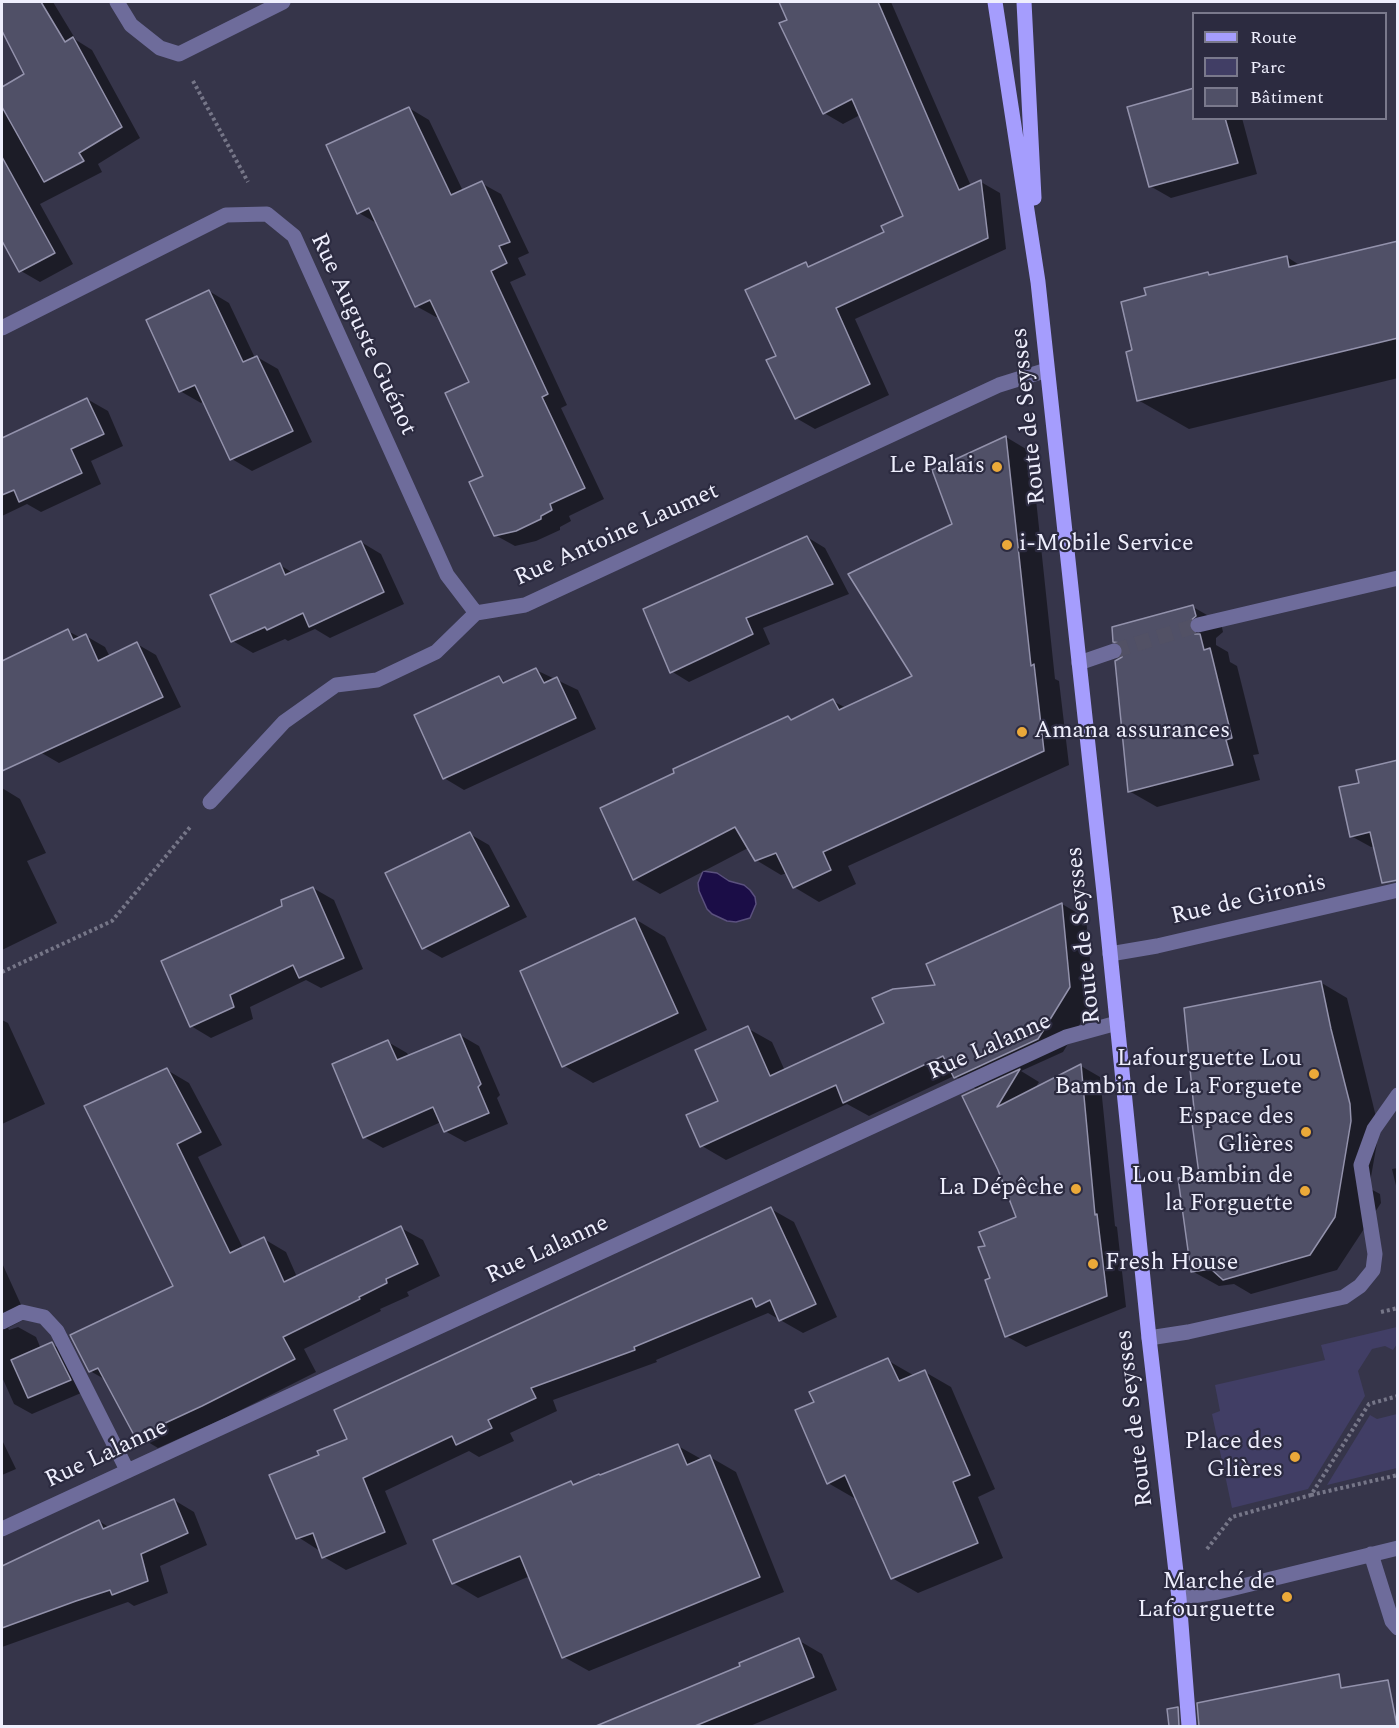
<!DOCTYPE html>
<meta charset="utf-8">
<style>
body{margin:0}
#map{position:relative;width:1399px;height:1728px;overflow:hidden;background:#36354a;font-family:Spectral,serif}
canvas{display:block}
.frame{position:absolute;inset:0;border:3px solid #efeffd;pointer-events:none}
.legend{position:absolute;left:1192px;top:12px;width:195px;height:108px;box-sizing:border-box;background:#2c2b40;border:2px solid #7a798c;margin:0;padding:8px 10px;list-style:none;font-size:18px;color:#efeffd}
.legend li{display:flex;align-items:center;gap:12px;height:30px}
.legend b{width:30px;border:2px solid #7a798c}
</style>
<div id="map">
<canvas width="1399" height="1728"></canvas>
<div class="frame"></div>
<ul class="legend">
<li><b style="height:8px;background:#a59dfd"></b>Route</li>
<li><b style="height:16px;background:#413e65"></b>Parc</li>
<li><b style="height:16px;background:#505067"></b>Bâtiment</li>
</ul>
</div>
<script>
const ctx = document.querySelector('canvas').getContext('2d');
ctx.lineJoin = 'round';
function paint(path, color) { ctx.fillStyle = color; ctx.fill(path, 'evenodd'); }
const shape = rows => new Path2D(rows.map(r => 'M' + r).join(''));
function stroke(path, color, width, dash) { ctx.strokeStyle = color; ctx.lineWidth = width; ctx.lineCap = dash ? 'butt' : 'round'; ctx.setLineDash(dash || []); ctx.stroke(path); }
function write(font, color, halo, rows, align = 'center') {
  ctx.font = font + ' Spectral,serif'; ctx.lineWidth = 4.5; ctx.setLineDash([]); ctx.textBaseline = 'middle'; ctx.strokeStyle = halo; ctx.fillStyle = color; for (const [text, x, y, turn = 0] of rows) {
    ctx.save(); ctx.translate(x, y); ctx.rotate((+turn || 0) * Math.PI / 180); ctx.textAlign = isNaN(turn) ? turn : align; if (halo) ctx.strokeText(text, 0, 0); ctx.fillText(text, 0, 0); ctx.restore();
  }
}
paint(shape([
 [1397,1327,1397,1344,1393,1350,1385,1346,1372,1349,1358,1371,1365,1396,1308,1489,1232,1508,1212,1414,1220,1411,1215,1385,1325,1360,1321,1345],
 [1397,1414,1397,1468,1327,1485,1370,1415,1377,1419]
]), '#413e65');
const water = shape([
 [703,871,717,873,729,881,744,885,750,890,755,897,756,904,750,918,736,922,727,921,712,914,707,909,699,891,698,883,703,871]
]);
paint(water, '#1b0d47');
stroke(water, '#5b517e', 1.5);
paint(shape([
 [2,2,53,2,76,40,92,50,140,138,98,164,102,172,40,204,73,264,40,282,21,271,2,238,2,89,26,75,2,29],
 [781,2,891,2,971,186,981,182,1000,193,1006,249,855,319,889,395,815,429,796,418,778,356,806,264,811,267,886,233,905,217,860,115,843,124,824,113],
 [409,108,429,120,463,191,481,183,501,194,529,253,518,258,526,275,510,282,567,405,561,408,604,499,569,516,571,521,560,527,560,530,536,541,515,546,495,535,471,383,439,316,436,317,416,306,378,224,359,213],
 [1194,118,1242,118,1257,174,1171,198,1150,186],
 [1398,242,1398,378,1189,429,1138,400,1134,351,1148,296,1208,273,1212,276,1287,257,1301,266],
 [209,291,229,303,255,358,257,357,278,369,312,442,252,471,232,459,204,401,201,403,180,391],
 [87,399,108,411,123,446,91,461,101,484,41,512,27,504,2,516,2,439],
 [1006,437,1031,452,1055,679,1059,681,1069,765,848,866,856,884,819,902,794,887,787,873,781,875,756,860,748,848,660,894,634,879,788,717,793,720,833,701,846,708,914,677,954,525],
 [807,537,825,548,849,594,763,628,770,644,689,682,671,671],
 [361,542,381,554,404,604,330,638,315,629,288,641,285,639,253,653,233,641,280,565,293,573],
 [1193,607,1221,623,1223,632,1216,638,1216,645,1228,652,1230,662,1237,666,1259,754,1253,755,1260,780,1157,807,1129,791,1123,646,1115,641],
 [68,631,81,638,86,636,105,647,110,657,137,644,156,655,181,707,59,763,40,752,2,670,2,663],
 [536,670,578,690,596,729,464,790,444,778,499,678,508,683],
 [1361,784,1398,841,1371,847,1351,836],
 [2,788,20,799,46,853,27,861,57,923,2,950],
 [470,834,489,845,527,917,442,958,423,947],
 [313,888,334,900,363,969,321,988,306,980,250,1007,253,1019,211,1038,191,1026,284,907],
 [1062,904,1086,918,1094,1001,1063,1052,1021,1071,1039,1082,1034,1090,1081,1066,1100,1077,1115,1226,1117,1227,1126,1307,1026,1347,1006,1336,992,1279,987,1247,1018,1218,978,1090,954,1076,869,1116,847,1104,726,1160,702,1146,688,1116,720,1101,747,1028,772,1042,785,1071,886,1024,937,986],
 [635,919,665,937,707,1030,593,1083,563,1065],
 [1320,982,1347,998,1377,1121,1378,1137,1369,1188,1380,1194,1381,1203,1337,1270,1251,1294,1234,1284,1219,1286,1192,1271,1200,1176,1196,1110],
 [2,1020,8,1023,45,1104,2,1124],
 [460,1035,479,1046,500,1095,497,1098,508,1124,465,1142,445,1131,441,1122,383,1148,364,1137,348,1100,345,1098,334,1065,388,1042,407,1053,409,1057],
 [167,1070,189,1083,222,1145,198,1157,243,1248,264,1239,286,1252,297,1277,401,1228,423,1240,440,1276,407,1292,409,1296,380,1309,381,1311,304,1349,316,1372,225,1418,158,1448,136,1435,106,1380,90,1371,175,1286],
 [1398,1168,1398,1194,1392,1169],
 [771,1209,794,1222,837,1317,803,1333,768,1313,656,1360,657,1362,553,1400,557,1411,510,1433,514,1441,479,1457,469,1451,385,1491,407,1544,346,1570,324,1557,320,1551,298,1537,321,1456],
 [2,1263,27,1318,8,1328,9,1330,18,1327,36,1337,41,1349,52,1344,70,1355,88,1390,32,1414,14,1404,2,1377],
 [887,1360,913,1375,925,1372,951,1387,995,1489,978,1497,1003,1558,918,1593,892,1578,856,1496,854,1498,828,1483,816,1403],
 [2,1440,16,1469,2,1475],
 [678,1446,703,1460,710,1457,736,1472,784,1592,589,1671,564,1657,530,1576,478,1598,453,1583,571,1483,575,1485],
 [174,1500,194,1512,207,1545,160,1566,168,1593,134,1606,128,1602,2,1647,2,1567,99,1521,110,1528],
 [798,1640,822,1654,837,1690,750,1726,599,1726,742,1667],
 [1325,1678,1351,1694,1353,1726,1233,1726,1231,1698]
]), '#0007');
const building = shape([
 [2,2,41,2,65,42,73,37,122,127,79,153,84,161,44,182,2,107,2,87,24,74,2,31,2,2],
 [779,2,878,2,959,190,981,180,988,238,836,308,870,384,795,419,766,360,776,356,745,290,806,262,808,267,884,232,881,226,903,216,852,99,823,114,779,23,787,20,779,2],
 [1194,88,1194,118,1225,118,1238,163,1149,187,1127,107,1194,88],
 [409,107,451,195,482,181,510,242,499,246,507,263,491,271,548,394,542,397,585,488,550,504,552,510,541,516,541,519,516,531,494,536,469,482,483,476,445,393,469,382,430,300,415,307,369,208,357,214,326,145,409,107],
 [2,157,55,253,19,272,2,241,2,157],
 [1398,241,1398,338,1137,401,1126,352,1132,350,1121,302,1146,295,1144,288,1208,272,1209,275,1287,256,1289,267,1398,241],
 [209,290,243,362,257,356,293,431,230,460,195,385,179,392,146,320,209,290],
 [87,398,104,434,71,449,82,473,19,502,14,490,2,495,2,438,87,398],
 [1006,436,1031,666,1034,664,1044,751,823,852,831,870,793,888,776,853,755,861,735,827,633,880,600,808,674,773,673,769,788,716,791,720,833,699,839,710,912,676,848,574,952,524,932,470,1006,436],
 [807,536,833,584,746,618,753,634,670,673,643,609,807,536],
 [361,541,384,592,309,627,303,613,267,630,265,627,231,642,210,595,280,563,285,575,361,541],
 [1193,605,1196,616,1189,622,1189,628,1195,634,1200,634,1204,650,1210,648,1232,738,1226,740,1233,765,1128,792,1115,661,1122,657,1123,648,1120,643,1113,642,1112,627,1193,605],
 [68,629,73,640,86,634,98,661,137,642,163,697,2,771,2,661,68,629],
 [536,668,544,683,557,677,576,718,443,779,414,715,499,676,503,683,536,668],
 [1398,760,1398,880,1382,883,1370,832,1350,837,1339,787,1359,783,1356,770,1398,760],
 [470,832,509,906,422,949,385,873,470,832],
 [313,887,344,958,299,978,293,965,230,995,234,1007,190,1027,161,961,282,906,281,900,313,887],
 [1062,903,1070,987,1038,1039,954,1078,943,1056,843,1103,836,1085,700,1147,686,1115,718,1101,695,1050,748,1026,770,1076,884,1023,872,998,893,989,935,985,926,964,1062,903],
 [635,918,678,1013,562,1067,520,971,635,918],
 [1321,981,1331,1029,1350,1104,1351,1121,1335,1217,1310,1255,1223,1280,1211,1269,1191,1272,1178,1178,1199,1174,1190,1108,1194,1109,1184,1008,1321,981],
 [460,1034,481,1084,478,1087,489,1113,444,1132,433,1107,363,1138,332,1064,388,1040,397,1060,460,1034],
 [1081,1064,1095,1215,1097,1214,1107,1296,1005,1337,985,1280,990,1278,978,1247,985,1246,979,1232,1016,1217,998,1170,962,1096,1020,1069,997,1107,1081,1064],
 [167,1068,201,1132,177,1144,230,1253,264,1237,284,1282,401,1226,418,1264,386,1279,387,1283,359,1297,360,1299,283,1337,295,1359,202,1406,135,1437,98,1368,89,1372,70,1335,173,1286,84,1106,167,1068],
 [771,1207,816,1304,779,1321,770,1300,756,1307,752,1298,634,1347,635,1350,531,1388,536,1398,488,1420,492,1428,456,1445,452,1436,363,1478,385,1532,322,1558,313,1533,296,1539,269,1475,319,1455,317,1451,347,1439,334,1410,771,1207],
 [52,1342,71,1380,28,1398,11,1360,52,1342],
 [888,1358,899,1381,925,1370,970,1475,953,1482,978,1543,891,1579,845,1475,827,1484,795,1410,814,1402,809,1392,888,1358],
 [678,1444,687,1465,710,1455,760,1577,562,1658,520,1556,452,1584,433,1540,571,1481,573,1485,599,1474,600,1475,678,1444],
 [174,1499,188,1533,141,1554,148,1581,112,1595,110,1590,76,1601,2,1628,2,1566,99,1520,103,1529,174,1499],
 [799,1638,814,1677,695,1726,596,1726,740,1666,739,1663,799,1638],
 [1339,1674,1341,1688,1388,1680,1397,1726,1199,1726,1197,1703,1339,1674],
 [1178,1707,1179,1726,1169,1726,1167,1709,1178,1707]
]);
paint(building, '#505067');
stroke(building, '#9392ac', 1.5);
stroke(shape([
 [1114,651,1198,625]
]), '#525165', 15, [15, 8]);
stroke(shape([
 [193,81,248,182],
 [2,972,112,921,191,826],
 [1381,1312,1398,1308],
 [1311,1495,1398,1475],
 [1207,1549,1232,1517,1311,1495,1369,1404,1398,1396]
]), '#767688', 4, [3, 3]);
stroke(shape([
 [117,2,131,25,160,48,179,54,283,2],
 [2,328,226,215,267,214,294,236,447,575,476,613],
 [1198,625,1398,578],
 [1079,663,1114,651],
 [210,802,284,722,336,685,377,680,436,652,476,613,525,605,999,385,1047,370],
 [1110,954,1157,946,1398,890],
 [2,1322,22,1312,44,1317,57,1331,127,1470],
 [1149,1338,1188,1332,1344,1297,1360,1286,1373,1270,1375,1254,1361,1165,1374,1129,1398,1095],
 [2,1529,1066,1037,1117,1023],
 [1371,1554,1392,1621,1398,1628],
 [1179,1598,1218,1592,1398,1548]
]), '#6e6c9b', 15);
stroke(shape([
 [995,2,1038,282,1104,893,1149,1338,1179,1598,1189,1726],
 [1024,2,1034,198]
]), '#a59dfd', 15);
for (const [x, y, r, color] of [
 [997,467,6,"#eba939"],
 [1007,545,6,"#eba939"],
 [1022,732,6,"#eba939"],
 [1314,1074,6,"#eba939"],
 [1306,1132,6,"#eba939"],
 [1076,1189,6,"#eba939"],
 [1305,1191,6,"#eba939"],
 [1093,1264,6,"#eba939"],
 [1295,1457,6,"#eba939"],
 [1287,1597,6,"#eba939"]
]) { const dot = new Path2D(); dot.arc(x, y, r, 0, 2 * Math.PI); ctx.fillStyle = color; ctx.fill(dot); stroke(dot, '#2c2b40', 2); }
write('24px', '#efeffd', '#2c2b40', [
 ["Rue Auguste Guénot",362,335,65],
 ["Route de Seysses",1030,416,-96],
 ["Rue Antoine Laumet",617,536,-24],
 ["Rue de Gironis",1249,901,-13],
 ["Route de Seysses",1085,935,-96],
 ["Rue Lalanne",990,1048,-24],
 ["Rue Lalanne",548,1251,-25],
 ["Route de Seysses",1136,1418,-97],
 ["Rue Lalanne",107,1455,-25]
]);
write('24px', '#efeffd', '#2c2b40', [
 ["Le Palais",985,467],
 ["i-Mobile Service",1019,545,"left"],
 ["Amana assurances",1034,732,"left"],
 ["Lafourguette Lou",1302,1060],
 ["Bambin de La Forguete",1302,1088],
 ["Espace des",1294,1118],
 ["Glières",1294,1146],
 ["Lou Bambin de",1293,1177],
 ["la Forguette",1293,1205],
 ["La Dépêche",1064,1189],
 ["Fresh House",1105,1264,"left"],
 ["Place des",1283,1443],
 ["Glières",1283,1471],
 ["Marché de",1275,1583],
 ["Lafourguette",1275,1611]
], 'right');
</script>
